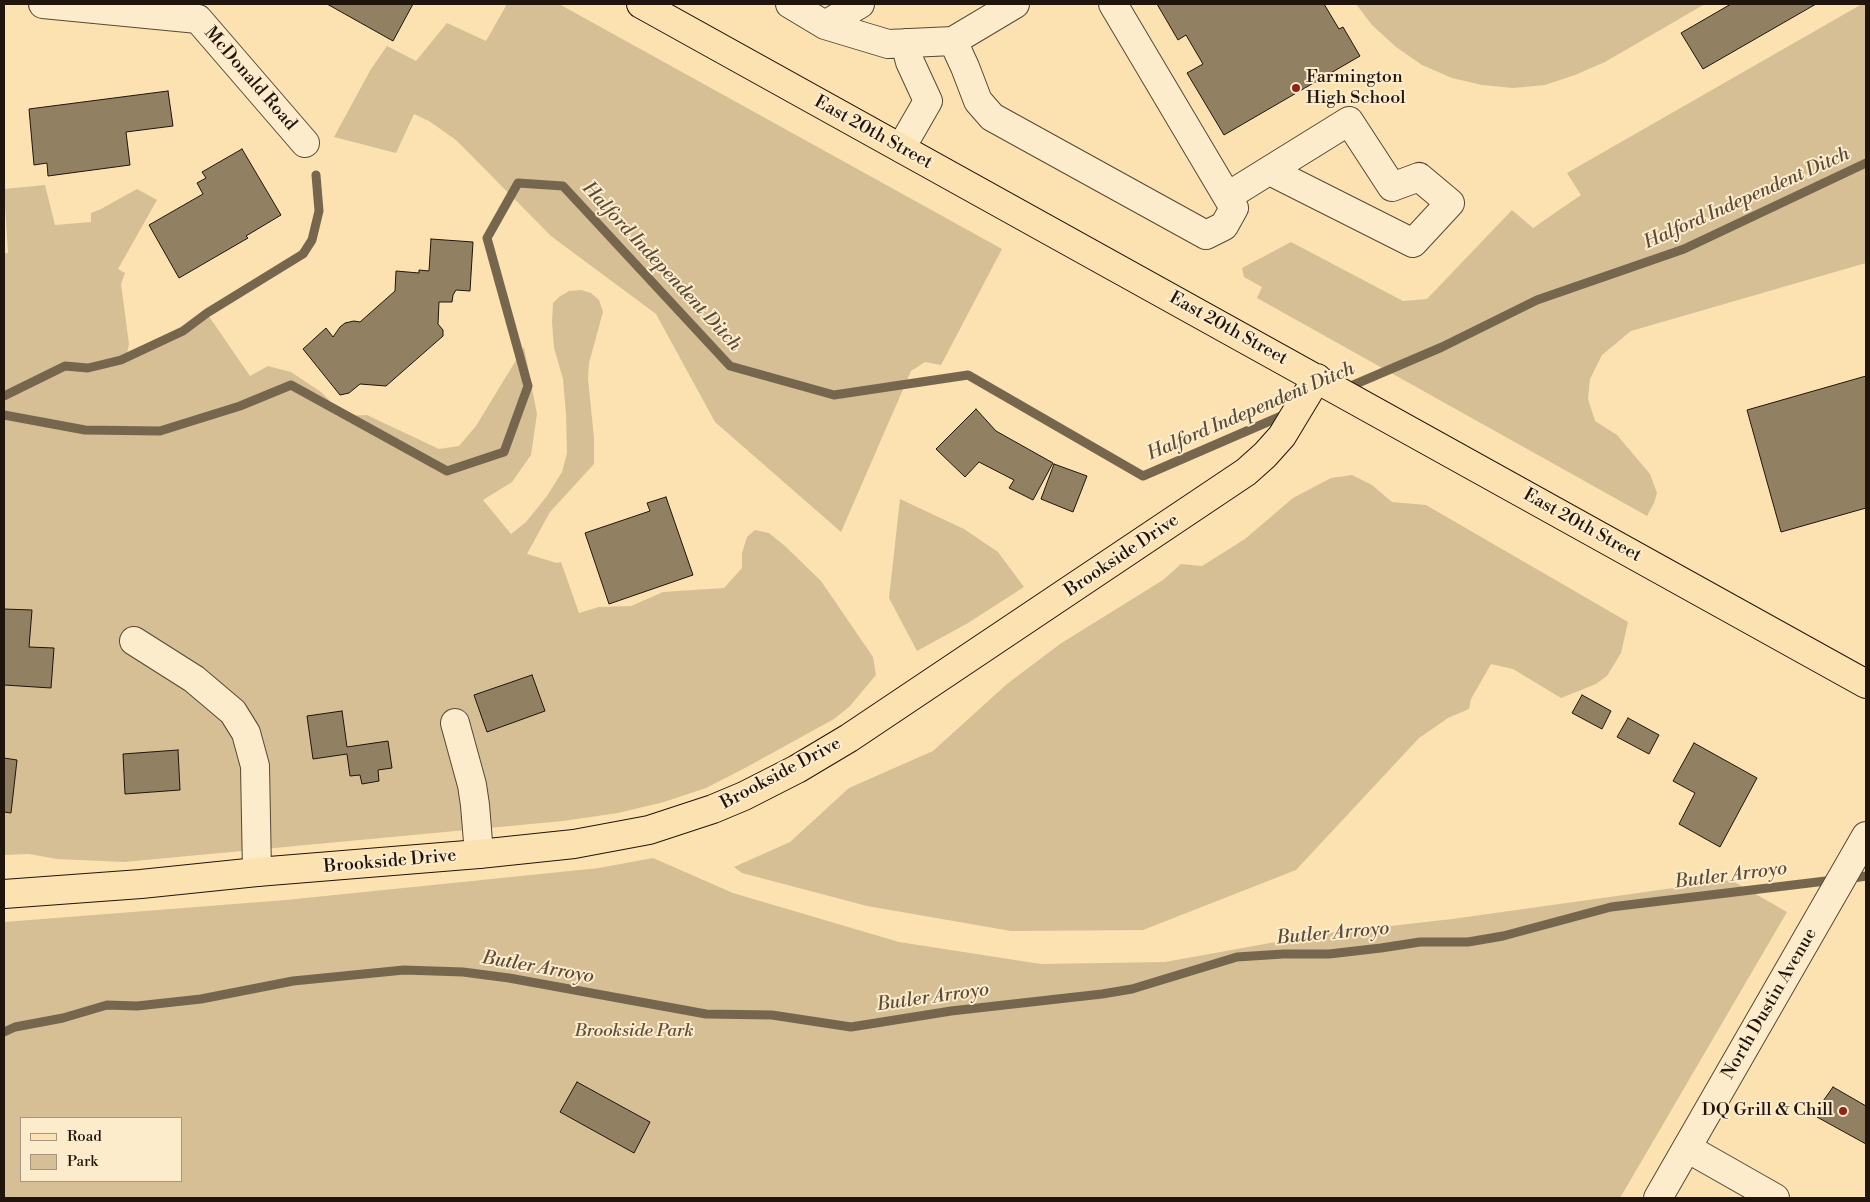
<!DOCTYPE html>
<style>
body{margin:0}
#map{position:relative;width:1870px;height:1202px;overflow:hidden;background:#fce2b1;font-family:"Libre Bodoni",serif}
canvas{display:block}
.frame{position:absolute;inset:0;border:5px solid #1f150d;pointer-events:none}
.legend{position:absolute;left:20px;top:1117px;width:162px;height:65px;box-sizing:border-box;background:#fdeccc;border:1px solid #a49680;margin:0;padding:6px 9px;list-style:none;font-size:15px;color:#1f150d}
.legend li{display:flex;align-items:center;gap:10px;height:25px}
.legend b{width:25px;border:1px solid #a49680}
</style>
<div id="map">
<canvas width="1870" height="1202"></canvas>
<div class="frame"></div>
<ul class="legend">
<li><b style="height:6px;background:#fce2b1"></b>Road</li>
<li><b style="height:14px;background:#d6bf95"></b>Park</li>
</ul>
</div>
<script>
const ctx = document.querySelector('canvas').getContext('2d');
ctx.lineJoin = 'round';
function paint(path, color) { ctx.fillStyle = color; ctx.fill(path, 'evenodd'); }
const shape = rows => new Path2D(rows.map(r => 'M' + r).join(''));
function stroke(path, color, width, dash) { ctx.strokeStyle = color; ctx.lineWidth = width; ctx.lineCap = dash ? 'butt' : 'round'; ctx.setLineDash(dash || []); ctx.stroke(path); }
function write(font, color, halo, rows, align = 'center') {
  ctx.font = font + ' "Libre Bodoni",serif'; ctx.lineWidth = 4; ctx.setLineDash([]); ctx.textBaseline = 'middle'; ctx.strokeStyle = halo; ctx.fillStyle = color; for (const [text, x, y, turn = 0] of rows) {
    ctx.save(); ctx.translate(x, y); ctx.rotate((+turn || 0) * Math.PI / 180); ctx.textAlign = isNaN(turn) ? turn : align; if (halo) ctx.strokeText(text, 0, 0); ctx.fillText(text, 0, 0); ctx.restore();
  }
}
paint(shape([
 [507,4,559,4,1002,249,941,365,925,362,911,371,841,532,715,422,656,314,551,236,456,140,429,121,414,114,396,153,334,137,371,69,387,46,416,61,447,23,486,41],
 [1356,4,1705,4,1605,62,1575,75,1545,85,1513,88,1482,85,1452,78,1422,65,1396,47,1372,25],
 [1862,4,1866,4,1866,263,1631,331,1602,355,1590,379,1588,399,1595,421,1617,435,1650,474,1657,493,1654,503,1647,516,1257,298,1262,287,1244,277,1242,268,1291,242,1403,301,1427,299,1512,210,1533,228,1581,195,1567,173],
 [45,185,55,225,91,222,91,213,101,209,137,189,157,200,118,269,125,273,121,284,129,344,127,354,208,315,250,376,268,366,291,372,321,392,345,416,367,415,439,449,459,446,476,426,524,347,537,414,531,455,512,482,483,500,511,534,526,522,547,496,562,472,567,453,566,414,563,379,554,348,552,322,553,303,559,297,569,291,581,290,591,293,599,300,603,312,589,363,588,379,594,438,594,464,550,512,527,554,557,563,561,562,579,613,599,607,631,606,663,592,724,588,742,568,742,553,747,537,755,530,769,533,785,546,821,581,873,657,876,675,849,707,834,719,745,768,706,788,664,802,618,813,563,821,124,862,57,859,29,854,4,855,4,253,8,253,4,189],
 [1352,475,1372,485,1392,502,1426,505,1628,622,1621,653,1607,676,1596,684,1561,698,1513,669,1491,664,1471,699,1469,709,1448,718,1419,738,1296,870,1143,930,1011,931,867,906,742,873,734,867,790,842,849,788,933,751,1007,684,1060,644,1163,580,1181,564,1202,566,1245,539,1293,498,1331,478],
 [900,499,964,529,998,552,1024,587,968,623,917,651,889,598],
 [653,858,733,893,899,942,1041,964,1165,962,1320,934,1452,919,1731,880,1787,912,1620,1198,4,1198,4,922,286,900,599,868],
 [21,1118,181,1118,181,1181,21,1181]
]), '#d6bf95');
stroke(shape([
 [1344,389,1442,347,1537,300,1684,249,1866,163],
 [4,396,65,366,88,368,121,360,183,331,207,313,303,254,312,240,319,211,316,175],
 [4,415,85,430,160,431,240,406,291,385,447,471,504,452,528,386,487,238,518,183,563,186,730,366,834,395,968,375,1143,476,1286,414],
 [1847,879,1866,876],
 [4,1032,15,1027,63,1018,107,1005,137,1006,201,999,293,981,404,970,463,972,509,978,706,1014,772,1015,851,1027,951,1011,1102,994,1132,989,1237,957,1283,954,1329,954,1381,948,1420,942,1468,942,1503,936,1611,907,1834,880]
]), '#77664e', 9);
const building = shape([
 [327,4,413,4,393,41,327,4],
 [1157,4,1324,4,1339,29,1343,27,1360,56,1224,135,1187,73,1203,64,1186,35,1178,40,1157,4],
 [1731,4,1816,4,1703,69,1681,33,1731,4],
 [168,91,173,126,126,132,130,165,48,176,47,163,34,165,29,109,168,91],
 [242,149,281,215,246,236,248,238,179,278,149,225,203,194,197,183,206,178,202,172,242,149],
 [431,239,473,242,470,291,456,290,453,295,452,302,439,302,438,324,443,330,443,336,386,386,360,384,349,393,340,395,303,349,326,328,333,337,340,327,345,323,354,321,360,322,395,291,396,271,419,273,419,270,429,271,431,239],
 [1866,376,1866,508,1781,532,1747,410,1866,376],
 [976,409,996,431,1053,463,1033,500,1009,488,1014,480,979,462,965,477,936,449,976,409],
 [1054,464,1087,476,1073,512,1041,499,1054,464],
 [666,497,693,575,609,604,585,533,650,511,647,503,666,497],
 [4,609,32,610,29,647,54,648,51,688,4,685,4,609],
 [532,675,545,711,487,732,474,695,532,675],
 [1582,695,1611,711,1602,729,1572,713,1582,695],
 [342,711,347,747,388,741,392,768,378,770,379,781,362,784,360,775,350,776,347,754,313,759,307,716,342,711],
 [1628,718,1659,735,1649,754,1617,737,1628,718],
 [1694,743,1757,778,1720,847,1679,824,1695,793,1673,781,1694,743],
 [178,750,180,790,125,794,123,754,178,750],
 [4,758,17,760,11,813,4,812,4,758],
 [577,1082,650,1122,634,1153,560,1112,577,1082],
 [1833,1087,1866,1106,1866,1144,1817,1117,1824,1105,1821,1104,1833,1087]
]);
paint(building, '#928062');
stroke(building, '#1f150d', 1);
const minor = shape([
 [43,4,198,19,305,143],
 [790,4,825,25,888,44,953,41,1015,4],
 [825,25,860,4],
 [953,41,965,67,978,101,992,117,1206,235,1224,226,1234,208,1113,4],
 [901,148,928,101,910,62,905,43],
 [1228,196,1349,121,1392,187,1419,177,1450,203,1413,243,1270,171],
 [134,641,194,679,233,712,246,733,255,766,257,872],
 [455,723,472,785,475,805,479,854],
 [1687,1148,1775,1198],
 [1658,1198,1866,836]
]);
const major = shape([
 [641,4,1866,684],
 [4,894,141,884,257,872,479,854,574,844,649,830,713,809,744,796,797,769,849,738,1246,472,1265,455,1282,436,1317,378]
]);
stroke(minor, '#564836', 30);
stroke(major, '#1f150d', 30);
stroke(minor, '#fdeccc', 28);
stroke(major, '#fce2b1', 28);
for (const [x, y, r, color] of [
 [1296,88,5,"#8f2418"],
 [1843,1111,5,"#8f2418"]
]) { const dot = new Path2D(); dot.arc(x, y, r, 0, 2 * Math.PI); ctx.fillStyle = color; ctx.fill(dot); stroke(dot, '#fdeccc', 2); }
write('18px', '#1f150d', '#fdeccc', [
 ["Farmington",1306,78],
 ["High School",1306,99],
 ["DQ Grill & Chill",1833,1111,"right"]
], 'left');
write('18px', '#1f150d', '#fdeccc', [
 ["McDonald Road",250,79,49],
 ["East 20th Street",873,133,29],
 ["East 20th Street",1228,329,29],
 ["East 20th Street",1582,526,29],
 ["Brookside Drive",1122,556,-34],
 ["Brookside Drive",781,774,-28],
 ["Brookside Drive",390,862,-5],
 ["North Dustin Avenue",1770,1004,-60]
]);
write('italic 18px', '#5f503d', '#fdeccc', [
 ["Brookside Park",634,1032]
]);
write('italic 19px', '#594b38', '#fdeccc', [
 ["Halford Independent Ditch",1747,199,-24],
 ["Halford Independent Ditch",661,267,47],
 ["Halford Independent Ditch",1251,412,-23],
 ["Butler Arroyo",1731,876,-7],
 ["Butler Arroyo",1333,934,-5],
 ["Butler Arroyo",538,968,10],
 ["Butler Arroyo",933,998,-8]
]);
</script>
